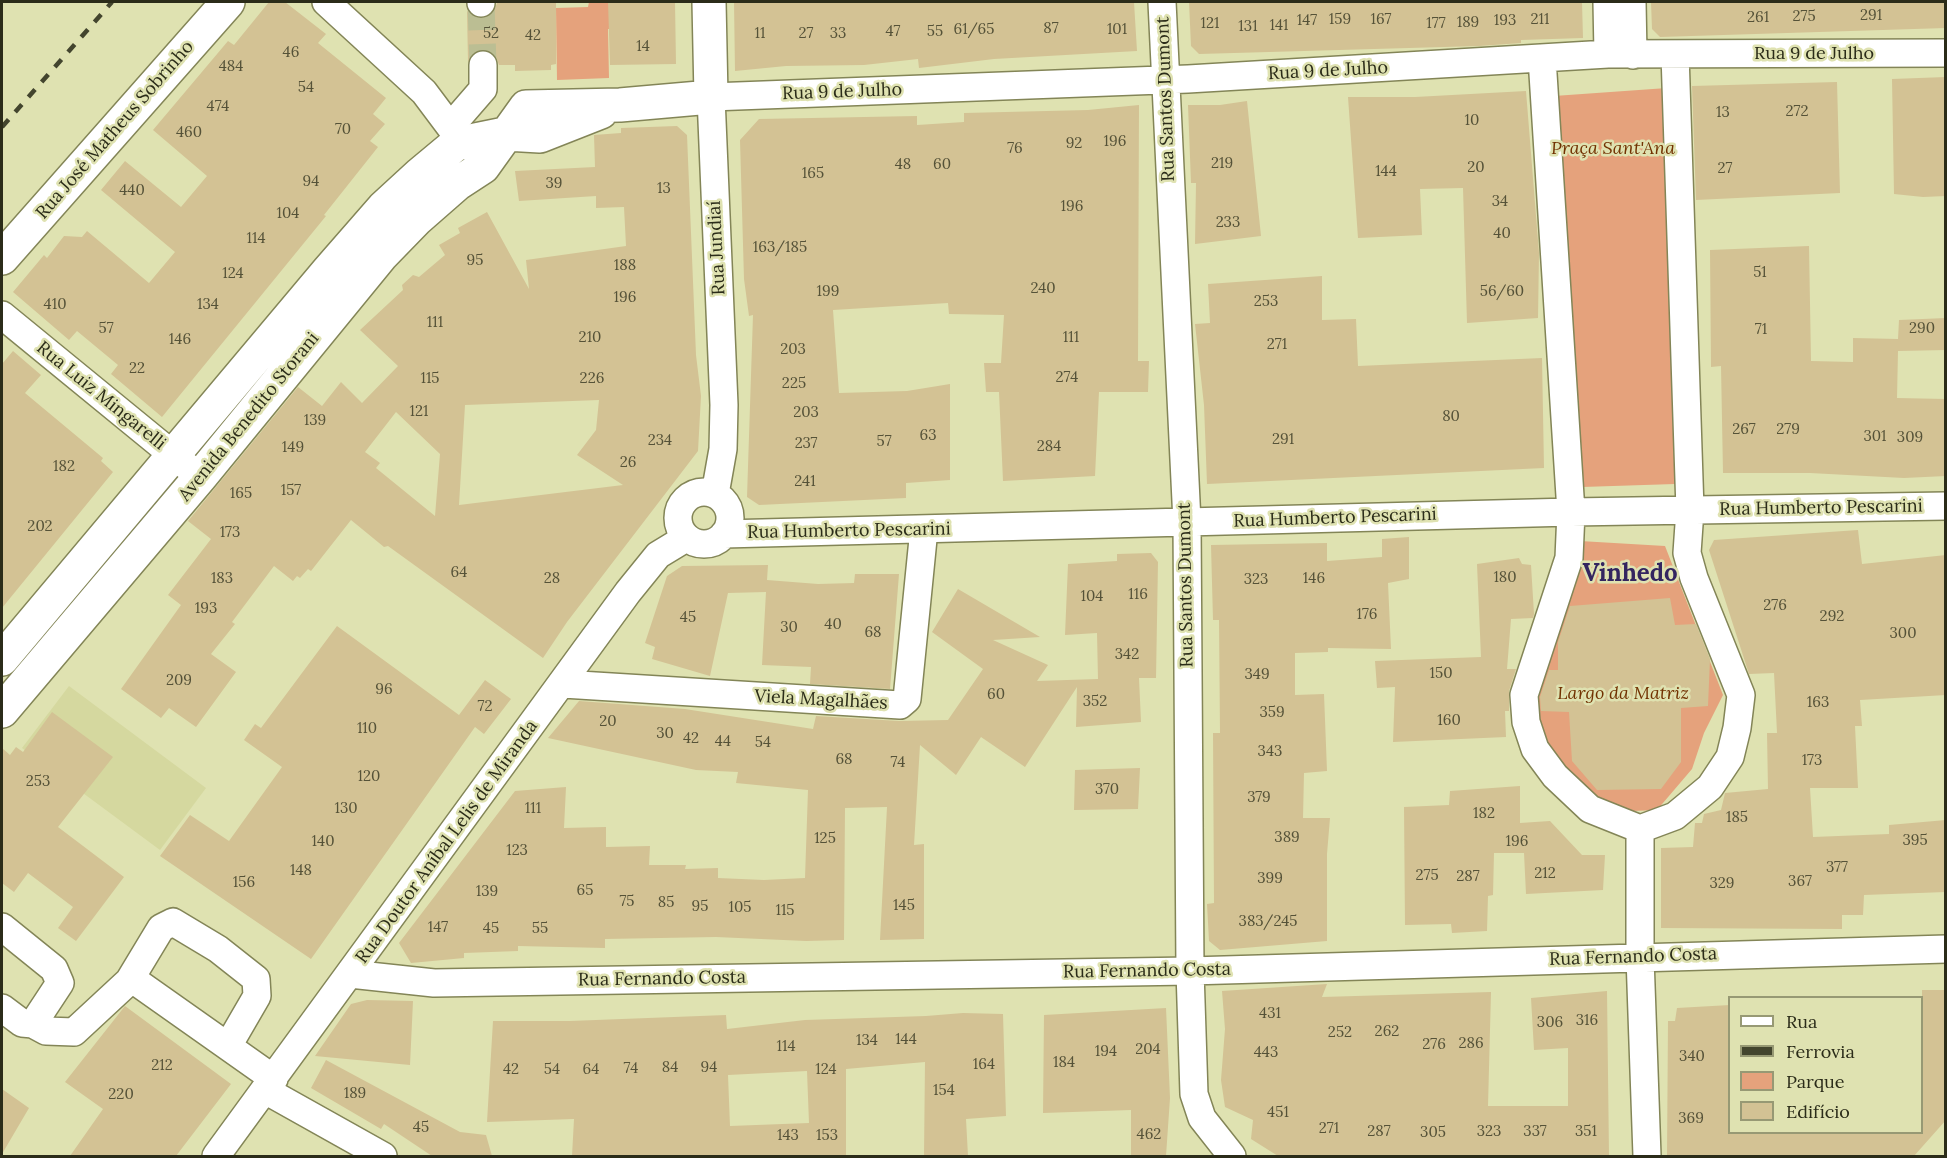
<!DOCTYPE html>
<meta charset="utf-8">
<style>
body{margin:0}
#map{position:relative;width:1947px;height:1158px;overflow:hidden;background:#dfe2b1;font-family:Lora,serif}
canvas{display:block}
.frame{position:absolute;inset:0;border:3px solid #2b2c19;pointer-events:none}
.legend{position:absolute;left:1728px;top:996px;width:195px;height:138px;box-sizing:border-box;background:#dfe2b1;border:2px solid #979974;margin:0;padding:8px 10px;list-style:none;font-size:18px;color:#2b2c19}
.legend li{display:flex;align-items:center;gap:12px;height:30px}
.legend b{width:30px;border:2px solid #979974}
</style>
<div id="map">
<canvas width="1947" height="1158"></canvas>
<div class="frame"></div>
<ul class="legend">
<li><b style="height:8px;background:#fff"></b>Rua</li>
<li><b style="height:8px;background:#43452e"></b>Ferrovia</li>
<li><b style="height:16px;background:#e5a27c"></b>Parque</li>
<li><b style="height:16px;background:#d3c294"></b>Edifício</li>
</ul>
</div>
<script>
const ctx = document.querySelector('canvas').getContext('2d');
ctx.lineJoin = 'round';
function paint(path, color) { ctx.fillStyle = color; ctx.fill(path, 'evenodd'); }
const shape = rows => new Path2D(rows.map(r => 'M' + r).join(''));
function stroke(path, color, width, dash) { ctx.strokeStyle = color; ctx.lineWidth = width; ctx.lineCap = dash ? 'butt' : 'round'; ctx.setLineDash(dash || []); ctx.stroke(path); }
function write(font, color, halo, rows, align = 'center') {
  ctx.font = font + ' Lora,serif'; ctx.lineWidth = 5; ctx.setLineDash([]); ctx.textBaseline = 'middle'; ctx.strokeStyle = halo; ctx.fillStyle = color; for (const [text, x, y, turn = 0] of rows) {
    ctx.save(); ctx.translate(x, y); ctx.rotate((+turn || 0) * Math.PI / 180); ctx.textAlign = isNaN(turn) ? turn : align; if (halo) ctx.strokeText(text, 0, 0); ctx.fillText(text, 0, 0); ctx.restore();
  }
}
paint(shape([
 [69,686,206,788,160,850,22,748]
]), '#d5d89f');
paint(shape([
 [589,2,616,2,617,29,608,29,609,78,557,80,556,8,588,7],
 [1667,88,1675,484,1582,487,1554,96],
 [1580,541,1665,546,1723,695,1704,733,1692,769,1657,810,1632,811,1595,804,1569,780,1537,731,1529,691]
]), '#e5a27c');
paint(shape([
 [269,2,285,2,326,34,318,43,386,98,373,114,385,124,370,141,378,147,324,215,326,216,162,417,111,374,118,365,77,331,69,340,13,292,44,255,47,258,64,236,82,237,87,231,149,283,175,252,101,190,125,161,181,207,207,176,153,130,228,41,234,45],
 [514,2,556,2,556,64,551,65,551,70,515,71,515,65,499,65,496,57,484,49,475,52,468,62,467,11,474,17,482,19,494,11,497,3],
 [608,2,675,2,676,64,610,65],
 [734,2,1134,2,1137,51,994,59,919,68,918,59,864,65,786,66,735,71],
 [1189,2,1582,2,1583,38,1521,40,1521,43,1479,46,1199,54,1191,46],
 [1651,2,1946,2,1946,28,1660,37,1652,29],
 [1946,77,1946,196,1923,197,1894,194,1892,79],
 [1837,82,1840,193,1696,200,1692,86],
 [1526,91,1539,253,1538,318,1467,323,1463,188,1420,189,1422,235,1358,238,1348,97,1415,97],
 [1247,101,1261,236,1195,244,1196,183,1191,183,1188,105,1220,105],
 [1139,105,1138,361,1149,361,1148,392,1099,392,1095,476,1003,481,999,392,986,392,984,363,1001,363,1004,315,949,314,948,303,833,310,839,393,907,391,950,384,950,480,906,483,906,498,759,505,747,497,753,315,749,316,744,279,740,140,759,119,917,116,917,125,964,122,964,113,1088,110],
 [677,126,687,135,696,355,701,396,698,451,567,622,543,658,388,546,384,547,351,520,311,571,308,569,300,578,297,576,293,581,274,566,232,622,235,624,211,654,236,672,196,727,169,708,161,718,121,689,181,605,168,595,211,539,188,521,298,387,322,406,341,382,362,403,398,366,360,330,403,290,402,285,413,275,419,277,445,255,439,245,460,233,458,228,487,212,529,289,526,260,626,246,624,207,596,208,596,196,519,201,515,171,595,167,594,135,621,133,621,128],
 [599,400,596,430,577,455,623,485,459,505,465,405],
 [396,412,440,454,435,516,376,468,380,463,365,452],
 [1809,246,1811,361,1853,362,1853,338,1898,339,1899,320,1946,318,1946,350,1898,351,1897,398,1946,399,1946,476,1904,478,1810,473,1723,473,1721,366,1711,367,1710,250],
 [1322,276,1322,320,1356,319,1358,366,1542,358,1544,468,1207,484,1204,405,1195,324,1210,323,1208,284],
 [13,351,41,375,25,393,103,458,101,461,113,472,2,608,2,364],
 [1858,530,1862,564,1946,555,1946,695,1860,700,1862,726,1855,726,1858,788,1810,788,1813,837,1889,834,1889,825,1946,820,1946,892,1864,895,1863,915,1842,915,1842,929,1661,928,1661,848,1693,847,1695,823,1702,823,1704,814,1721,810,1725,793,1768,789,1767,733,1777,733,1774,673,1749,674,1709,550,1714,540],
 [1409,537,1409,579,1388,583,1391,649,1328,648,1328,652,1295,653,1295,695,1324,694,1327,771,1304,773,1303,818,1330,818,1327,854,1327,941,1220,950,1209,941,1207,904,1214,903,1213,733,1220,733,1219,620,1213,620,1211,545,1327,543,1327,561,1382,557,1382,539],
 [1151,553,1158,562,1156,678,1139,678,1141,722,1076,727,1077,687,1025,767,981,737,956,775,920,745,914,845,924,844,924,939,880,940,887,807,845,808,844,940,806,941,716,937,605,939,605,948,518,946,518,951,464,953,464,958,411,963,399,943,515,791,566,787,564,828,606,827,606,847,650,846,649,865,686,865,685,869,718,868,718,878,764,880,805,878,808,790,736,783,738,772,696,770,548,738,579,701,685,709,813,729,816,716,899,721,948,720,983,669,932,632,958,589,1040,637,993,640,1048,665,1037,681,1098,679,1097,633,1065,635,1068,564,1117,561,1117,554],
 [1519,558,1522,564,1531,565,1534,614,1533,618,1511,619,1507,669,1516,669,1509,691,1509,711,1505,711,1506,737,1393,742,1395,687,1377,688,1375,661,1481,657,1477,564],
 [768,565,767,580,818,584,854,583,855,574,899,574,890,689,810,684,811,667,762,665,766,592,728,593,710,676,652,659,655,647,645,643,667,576,682,566],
 [1670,598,1675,625,1696,624,1710,659,1708,706,1681,708,1681,762,1661,789,1597,790,1572,761,1569,712,1541,711,1540,697,1549,670,1558,670,1558,642,1570,606],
 [337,626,459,715,485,680,511,699,484,734,475,727,311,959,160,856,190,815,229,841,282,767,244,740,255,724,261,728],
 [52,712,113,757,58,827,124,877,76,941,58,928,73,907,28,873,14,892,2,883,2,748,10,755,16,747,23,752],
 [1140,768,1138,809,1074,810,1075,770],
 [1520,786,1520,823,1550,821,1582,855,1605,855,1603,890,1526,894,1524,853,1494,853,1493,895,1488,896,1487,931,1452,933,1451,924,1405,925,1404,807,1449,805,1450,791],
 [1327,984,1322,997,1491,992,1488,1106,1568,1106,1568,1048,1534,1050,1531,998,1607,991,1609,1156,1278,1156,1251,1139,1253,1120,1225,1107,1221,1080,1225,1029,1222,991],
 [1922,990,1946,990,1946,1120,1914,1156,1667,1156,1668,1021,1675,1021,1677,1008,1730,1005,1730,1132,1922,1132],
 [367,1000,413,1001,410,1065,315,1056,351,1004],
 [125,1006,231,1084,176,1156,70,1156,103,1109,65,1082],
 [1166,1008,1170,1098,1166,1156,1131,1156,1131,1110,1043,1113,1044,1015],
 [963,1013,1003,1014,1006,1116,966,1119,968,1156,924,1156,925,1062,846,1069,846,1156,572,1156,574,1119,487,1122,493,1021,570,1021,726,1015,727,1029,805,1020,926,1016],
 [807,1071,809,1123,730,1126,728,1075],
 [326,1060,460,1132,486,1135,492,1156,432,1156,384,1124,381,1129,311,1088],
 [2,1089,29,1108,2,1154]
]), '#d3c294');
stroke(shape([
 [481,3,483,65]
]), '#bbbe93', 27, [27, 14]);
const minor = shape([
 [326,2,424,92,454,132,456,144],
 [481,2,481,3],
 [1162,2,1187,522,1190,971,1194,1094,1202,1118,1232,1156],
 [1607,2,1608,54],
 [1632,2,1633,55],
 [1542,58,1571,512,1569,558,1524,695,1526,722,1535,749,1555,776,1590,809,1640,829,1675,816,1710,787,1730,757,1737,728,1741,695,1694,578,1687,553,1690,510,1675,54],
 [457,119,483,89,483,65],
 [2,315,189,468],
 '678 518a26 26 0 1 1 52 0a26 26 0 1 1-52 0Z',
 [715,494,723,449,724,405,711,97,1188,79,1608,54,1946,53],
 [724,534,1571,512,1946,506],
 [563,684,900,705,907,699,924,529],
 [1640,829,1640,957,1647,1156],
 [2,927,54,969,60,983,33,1024],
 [350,974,434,983,1190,971,1946,949],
 [129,981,161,928,173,922,218,949,256,979,257,996,228,1046],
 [2,1008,22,1023,33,1024,46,1031,74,1032,129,981,138,983,274,1079],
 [265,1090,383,1156],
 [216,1156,628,592,658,555,686,538]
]);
const major = shape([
 [2,258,228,2],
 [2,659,328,271,383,208,420,174,456,144,505,134,540,136,601,112],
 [2,711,201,476,381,256,417,219,457,184,483,167,526,107,620,105,711,97,709,2]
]);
stroke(minor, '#838557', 30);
stroke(major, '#838557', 36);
stroke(minor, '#fff', 27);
stroke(major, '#fff', 33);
stroke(shape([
 [2,127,112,2]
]), '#43452e', 4.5, [10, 10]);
write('15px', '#555238', null, [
 ["291",1871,16],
 ["275",1804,17],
 ["261",1758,18],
 ["159",1340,20],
 ["167",1381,20],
 ["211",1540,20],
 ["147",1307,21],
 ["193",1505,21],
 ["189",1468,23],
 ["121",1210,24],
 ["177",1436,24],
 ["141",1279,26],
 ["131",1248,27],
 ["87",1051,29],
 ["61/65",974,30],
 ["101",1117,30],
 ["47",893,32],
 ["55",935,32],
 ["52",491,34],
 ["11",760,34],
 ["27",806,34],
 ["33",838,34],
 ["42",533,36],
 ["14",643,47],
 ["46",291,53],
 ["484",231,67],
 ["54",306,88],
 ["474",218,107],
 ["272",1797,112],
 ["13",1723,113],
 ["10",1472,121],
 ["70",343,130],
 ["460",189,133],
 ["196",1115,142],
 ["92",1074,144],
 ["76",1015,149],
 ["219",1222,164],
 ["48",903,165],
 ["60",942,165],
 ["20",1476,168],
 ["27",1725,169],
 ["144",1386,172],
 ["165",813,174],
 ["94",311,182],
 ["39",554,184],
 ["13",664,189],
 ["440",132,191],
 ["34",1500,202],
 ["196",1072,207],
 ["104",288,214],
 ["233",1228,223],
 ["40",1502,234],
 ["114",256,239],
 ["163/185",780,248],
 ["95",475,261],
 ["188",625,266],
 ["51",1760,273],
 ["124",233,274],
 ["240",1043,289],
 ["199",828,292],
 ["56/60",1502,292],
 ["196",625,298],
 ["253",1266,302],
 ["410",55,305],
 ["134",208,305],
 ["111",435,323],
 ["57",106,329],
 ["290",1922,329],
 ["71",1761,330],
 ["210",590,338],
 ["111",1071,338],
 ["146",180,340],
 ["271",1277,345],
 ["203",793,350],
 ["22",137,369],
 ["274",1067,378],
 ["115",430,379],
 ["226",592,379],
 ["225",794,384],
 ["121",419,412],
 ["203",806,413],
 ["80",1451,417],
 ["139",315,421],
 ["267",1744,430],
 ["279",1788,430],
 ["63",928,436],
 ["301",1875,437],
 ["309",1910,438],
 ["291",1283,440],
 ["234",660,441],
 ["57",884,442],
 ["237",806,444],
 ["284",1049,447],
 ["149",293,448],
 ["26",628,463],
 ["182",64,467],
 ["241",805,482],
 ["157",291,491],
 ["165",241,494],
 ["202",40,527],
 ["173",230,533],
 ["64",459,573],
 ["180",1505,578],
 ["183",222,579],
 ["28",552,579],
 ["146",1314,579],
 ["323",1256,580],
 ["116",1138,595],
 ["104",1092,597],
 ["276",1775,606],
 ["193",206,609],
 ["176",1367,615],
 ["292",1832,617],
 ["45",688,618],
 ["40",833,625],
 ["30",789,628],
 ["68",873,633],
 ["300",1903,634],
 ["342",1127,655],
 ["150",1441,674],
 ["349",1257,675],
 ["209",179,681],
 ["96",384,690],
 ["60",996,695],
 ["352",1095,702],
 ["163",1818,703],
 ["72",485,707],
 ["359",1272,713],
 ["160",1449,721],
 ["20",608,722],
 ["110",367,729],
 ["30",665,734],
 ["42",691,739],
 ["44",723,742],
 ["54",763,743],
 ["343",1270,752],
 ["68",844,760],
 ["173",1812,761],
 ["74",898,763],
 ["120",369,777],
 ["253",38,782],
 ["370",1107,790],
 ["379",1259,798],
 ["130",346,809],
 ["111",533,809],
 ["182",1484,814],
 ["185",1737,818],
 ["389",1287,838],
 ["125",825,839],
 ["395",1915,841],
 ["140",323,842],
 ["196",1517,842],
 ["123",517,851],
 ["377",1837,868],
 ["148",301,871],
 ["212",1545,874],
 ["275",1427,876],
 ["287",1468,877],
 ["399",1270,879],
 ["367",1800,882],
 ["156",244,883],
 ["329",1722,884],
 ["65",585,891],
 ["139",487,892],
 ["75",627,902],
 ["85",666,903],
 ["145",904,906],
 ["95",700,907],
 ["105",740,908],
 ["115",785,911],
 ["383/245",1268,922],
 ["147",438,928],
 ["45",491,929],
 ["55",540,929],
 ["431",1270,1014],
 ["316",1587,1021],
 ["306",1550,1023],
 ["262",1387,1032],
 ["252",1340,1033],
 ["144",906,1040],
 ["134",867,1041],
 ["286",1471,1044],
 ["276",1434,1045],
 ["114",786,1047],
 ["204",1148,1050],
 ["194",1106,1052],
 ["443",1266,1053],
 ["340",1692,1057],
 ["184",1064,1063],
 ["164",984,1065],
 ["212",162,1066],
 ["84",670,1068],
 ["94",709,1068],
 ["74",631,1069],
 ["42",511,1070],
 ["54",552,1070],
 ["64",591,1070],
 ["124",826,1070],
 ["154",944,1091],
 ["189",355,1094],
 ["220",121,1095],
 ["451",1278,1113],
 ["369",1691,1119],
 ["45",421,1128],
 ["271",1329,1129],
 ["287",1379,1132],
 ["323",1489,1132],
 ["337",1535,1132],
 ["351",1586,1132],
 ["305",1433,1133],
 ["462",1149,1135],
 ["143",788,1136],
 ["153",827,1136]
]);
write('18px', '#2b2c19', '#dfe2b1', [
 ["Rua 9 de Julho",1814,54],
 ["Rua 9 de Julho",1328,71,-3],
 ["Rua 9 de Julho",842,92,-2],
 ["Rua Santos Dumont",1166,99,-92],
 ["Rua José Matheus Sobrinho",115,130,-49],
 ["Rua Jundiaí",717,248,-93],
 ["Rua Luiz Mingarelli",101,396,39],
 ["Avenida Benedito Storani",249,417,-51],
 ["Rua Humberto Pescarini",1821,508,-1],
 ["Rua Humberto Pescarini",1335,518,-2],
 ["Rua Humberto Pescarini",849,531,-1],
 ["Rua Santos Dumont",1186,585,-91],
 ["Viela Magalhães",821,700,3],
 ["Rua Doutor Aníbal Lelis de Miranda",447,842,-54],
 ["Rua Fernando Costa",1633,957,-2],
 ["Rua Fernando Costa",1147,971,-1],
 ["Rua Fernando Costa",662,979,-1]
]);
write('italic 18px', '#713100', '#dfe2b1', [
 ["Praça Sant'Ana",1613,149],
 ["Largo da Matriz",1623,694]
]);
write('bold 24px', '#332560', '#dfe2b1', [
 ["Vinhedo",1630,574]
]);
</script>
